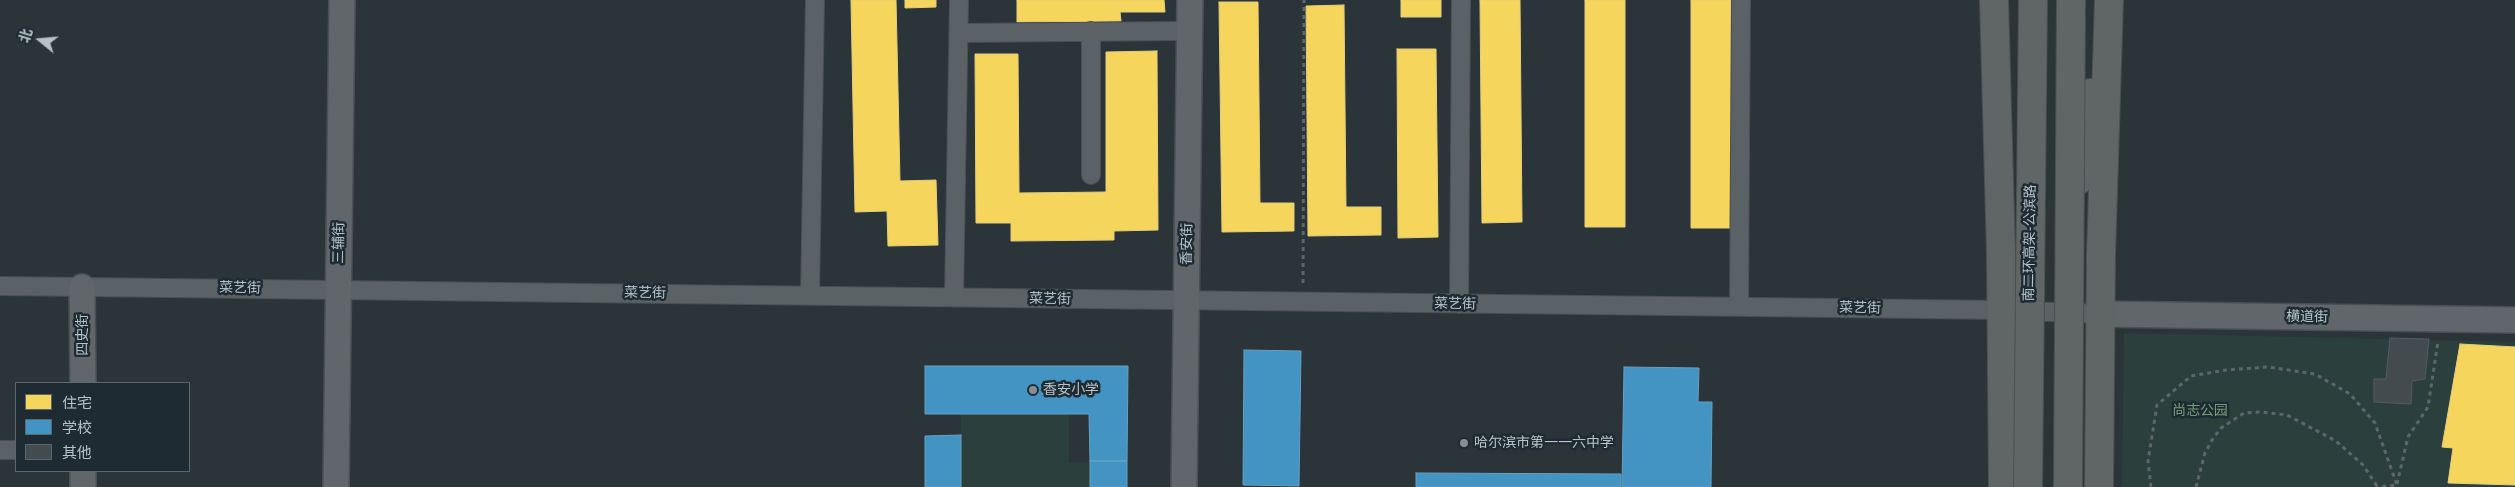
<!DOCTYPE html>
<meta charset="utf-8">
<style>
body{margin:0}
#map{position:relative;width:2515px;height:487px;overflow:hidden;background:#2b3438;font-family:"PT Sans","Noto Sans SC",sans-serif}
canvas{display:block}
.legend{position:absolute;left:15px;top:382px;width:175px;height:90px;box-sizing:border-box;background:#1f2b33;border:1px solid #5b676f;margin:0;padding:6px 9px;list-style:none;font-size:15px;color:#b6c1c8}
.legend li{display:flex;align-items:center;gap:10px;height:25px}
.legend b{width:25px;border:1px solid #5b676f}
.north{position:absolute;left:15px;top:15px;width:50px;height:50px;-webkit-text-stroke:4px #1f2b33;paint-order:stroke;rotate:287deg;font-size:14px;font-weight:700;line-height:20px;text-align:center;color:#b6c1c8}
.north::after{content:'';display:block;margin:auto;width:18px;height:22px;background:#b6c1c8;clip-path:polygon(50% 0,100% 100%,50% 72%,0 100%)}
</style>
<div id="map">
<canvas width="2515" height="487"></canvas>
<ul class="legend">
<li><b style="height:14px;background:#f6d55c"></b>住宅</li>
<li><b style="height:14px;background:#4393c3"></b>学校</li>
<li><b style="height:14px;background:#444b4e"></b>其他</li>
</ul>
<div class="north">北</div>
</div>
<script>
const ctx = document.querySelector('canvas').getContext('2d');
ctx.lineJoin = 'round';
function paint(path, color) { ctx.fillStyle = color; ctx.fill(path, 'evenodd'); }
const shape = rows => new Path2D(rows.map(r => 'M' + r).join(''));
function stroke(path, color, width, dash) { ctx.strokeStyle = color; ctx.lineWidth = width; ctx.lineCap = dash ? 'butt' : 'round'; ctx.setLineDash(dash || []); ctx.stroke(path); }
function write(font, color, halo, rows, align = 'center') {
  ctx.font = font + ' "PT Sans","Noto Sans SC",sans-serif'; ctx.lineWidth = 5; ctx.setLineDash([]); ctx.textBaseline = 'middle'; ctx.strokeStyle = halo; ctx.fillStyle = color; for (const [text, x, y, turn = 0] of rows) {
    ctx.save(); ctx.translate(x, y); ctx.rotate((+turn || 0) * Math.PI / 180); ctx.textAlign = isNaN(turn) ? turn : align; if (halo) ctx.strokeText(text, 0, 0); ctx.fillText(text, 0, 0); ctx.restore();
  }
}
paint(shape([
 [2124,333,2515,342,2515,487,2122,487],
 [1069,412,1069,463,1090,461,1090,487,961,487,961,413]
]), '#2b403d');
const homes = shape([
 [851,0,896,0,900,181,936,180,938,245,888,246,887,211,855,212,851,0],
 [905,0,936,0,936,7,905,8,905,0],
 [1017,0,1164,0,1165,12,1120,12,1121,21,1017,22,1017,0],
 [1401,0,1441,0,1441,17,1401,17,1401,0],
 [1480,0,1520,0,1522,222,1482,223,1480,0],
 [1585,0,1625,0,1625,227,1585,227,1585,0],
 [1691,0,1731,0,1731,228,1691,228,1691,0],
 [1219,2,1258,2,1260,203,1294,203,1294,231,1222,232,1219,2],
 [1344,5,1346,207,1381,207,1381,235,1308,236,1306,6,1344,5],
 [1397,49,1436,49,1438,237,1398,238,1397,49],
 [1157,51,1158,230,1114,231,1114,240,1011,241,1011,223,976,223,975,54,1018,54,1019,193,1106,192,1106,52,1157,51],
 [2460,344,2515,347,2515,485,2448,483,2453,448,2442,447,2460,344]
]);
paint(homes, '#f6d55c');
stroke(homes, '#e3cf7c', 1);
const schools = shape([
 [1244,350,1301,351,1299,486,1243,485,1244,350],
 [925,366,1128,366,1127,461,1090,461,1089,414,925,414,925,366],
 [1624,367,1699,368,1698,402,1712,402,1711,487,1622,487,1624,367],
 [961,435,961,487,925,487,925,436,961,435],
 [1090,461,1127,461,1127,487,1090,487,1090,461],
 [1416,473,1621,474,1621,487,1416,487,1416,473]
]);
paint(schools, '#4393c3');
stroke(schools, '#66a1c4', 1);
const building = shape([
 [2390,338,2429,339,2425,379,2412,381,2411,404,2374,402,2374,379,2386,379,2390,338]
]);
paint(building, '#444b4e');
stroke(building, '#535c5f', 1);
const street = shape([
 [959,33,1176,31],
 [1091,175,1091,31],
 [0,286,2002,310,2100,314],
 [810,295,815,0],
 [954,297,959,0],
 [1459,304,1461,0],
 [1739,307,1741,0],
 [0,450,16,450]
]);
const secondary = shape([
 [82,287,83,383],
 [2100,314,2515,320],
 [83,487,83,471],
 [336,487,342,0],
 [1184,487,1190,0]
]);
const highway = shape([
 [1994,0,2001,254,2003,487],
 [2079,180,2090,93],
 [2099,487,2101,254,2109,0]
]);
stroke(street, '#494f53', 20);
stroke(secondary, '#494f53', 28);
stroke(highway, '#485053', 30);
stroke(shape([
 [1303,283,1304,0],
 [2397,484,2408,437,2428,407,2438,341],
 [2151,487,2148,461,2157,405,2191,376,2226,370,2268,367,2315,374,2350,394,2375,423,2397,485,2376,487],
 [2196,487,2205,453,2212,440,2221,428,2244,413,2261,412,2287,415,2336,441,2363,465,2377,486]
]), '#5f666a', 3, [4, 4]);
stroke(street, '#5b6266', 18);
stroke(secondary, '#60666a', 25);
stroke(highway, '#606566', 28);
const highwayBridge = shape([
 [2028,487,2033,0],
 [2068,487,2071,0]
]);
stroke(highwayBridge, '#485053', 30, []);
stroke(highwayBridge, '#606566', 28);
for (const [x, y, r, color] of [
 [1033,390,5,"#859096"],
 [1464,443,5,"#859096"]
]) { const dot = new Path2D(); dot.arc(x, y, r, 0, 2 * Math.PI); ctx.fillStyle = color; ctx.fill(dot); stroke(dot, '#1f2b33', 2); }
write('14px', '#b6c1c8', '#1f2b33', [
 ["三辅街",339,243,-89],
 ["南二环高架-公滨路",2030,243,-89],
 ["香安街",1187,244,-89],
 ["菜艺街",240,288,1],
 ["菜艺街",645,293,1],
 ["菜艺街",1050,299,1],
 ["菜艺街",1455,304,1],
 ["菜艺街",1860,308,1],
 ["横道街",2307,317,1],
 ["四史街",83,335,-90]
]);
write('14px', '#b6c1c8', '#1f2b33', [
 ["香安小学",1043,390],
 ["哈尔滨市第一一六中学",1474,443]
], 'left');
write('14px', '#769c77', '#1f2b33', [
 ["尚志公园",2200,411]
]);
</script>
